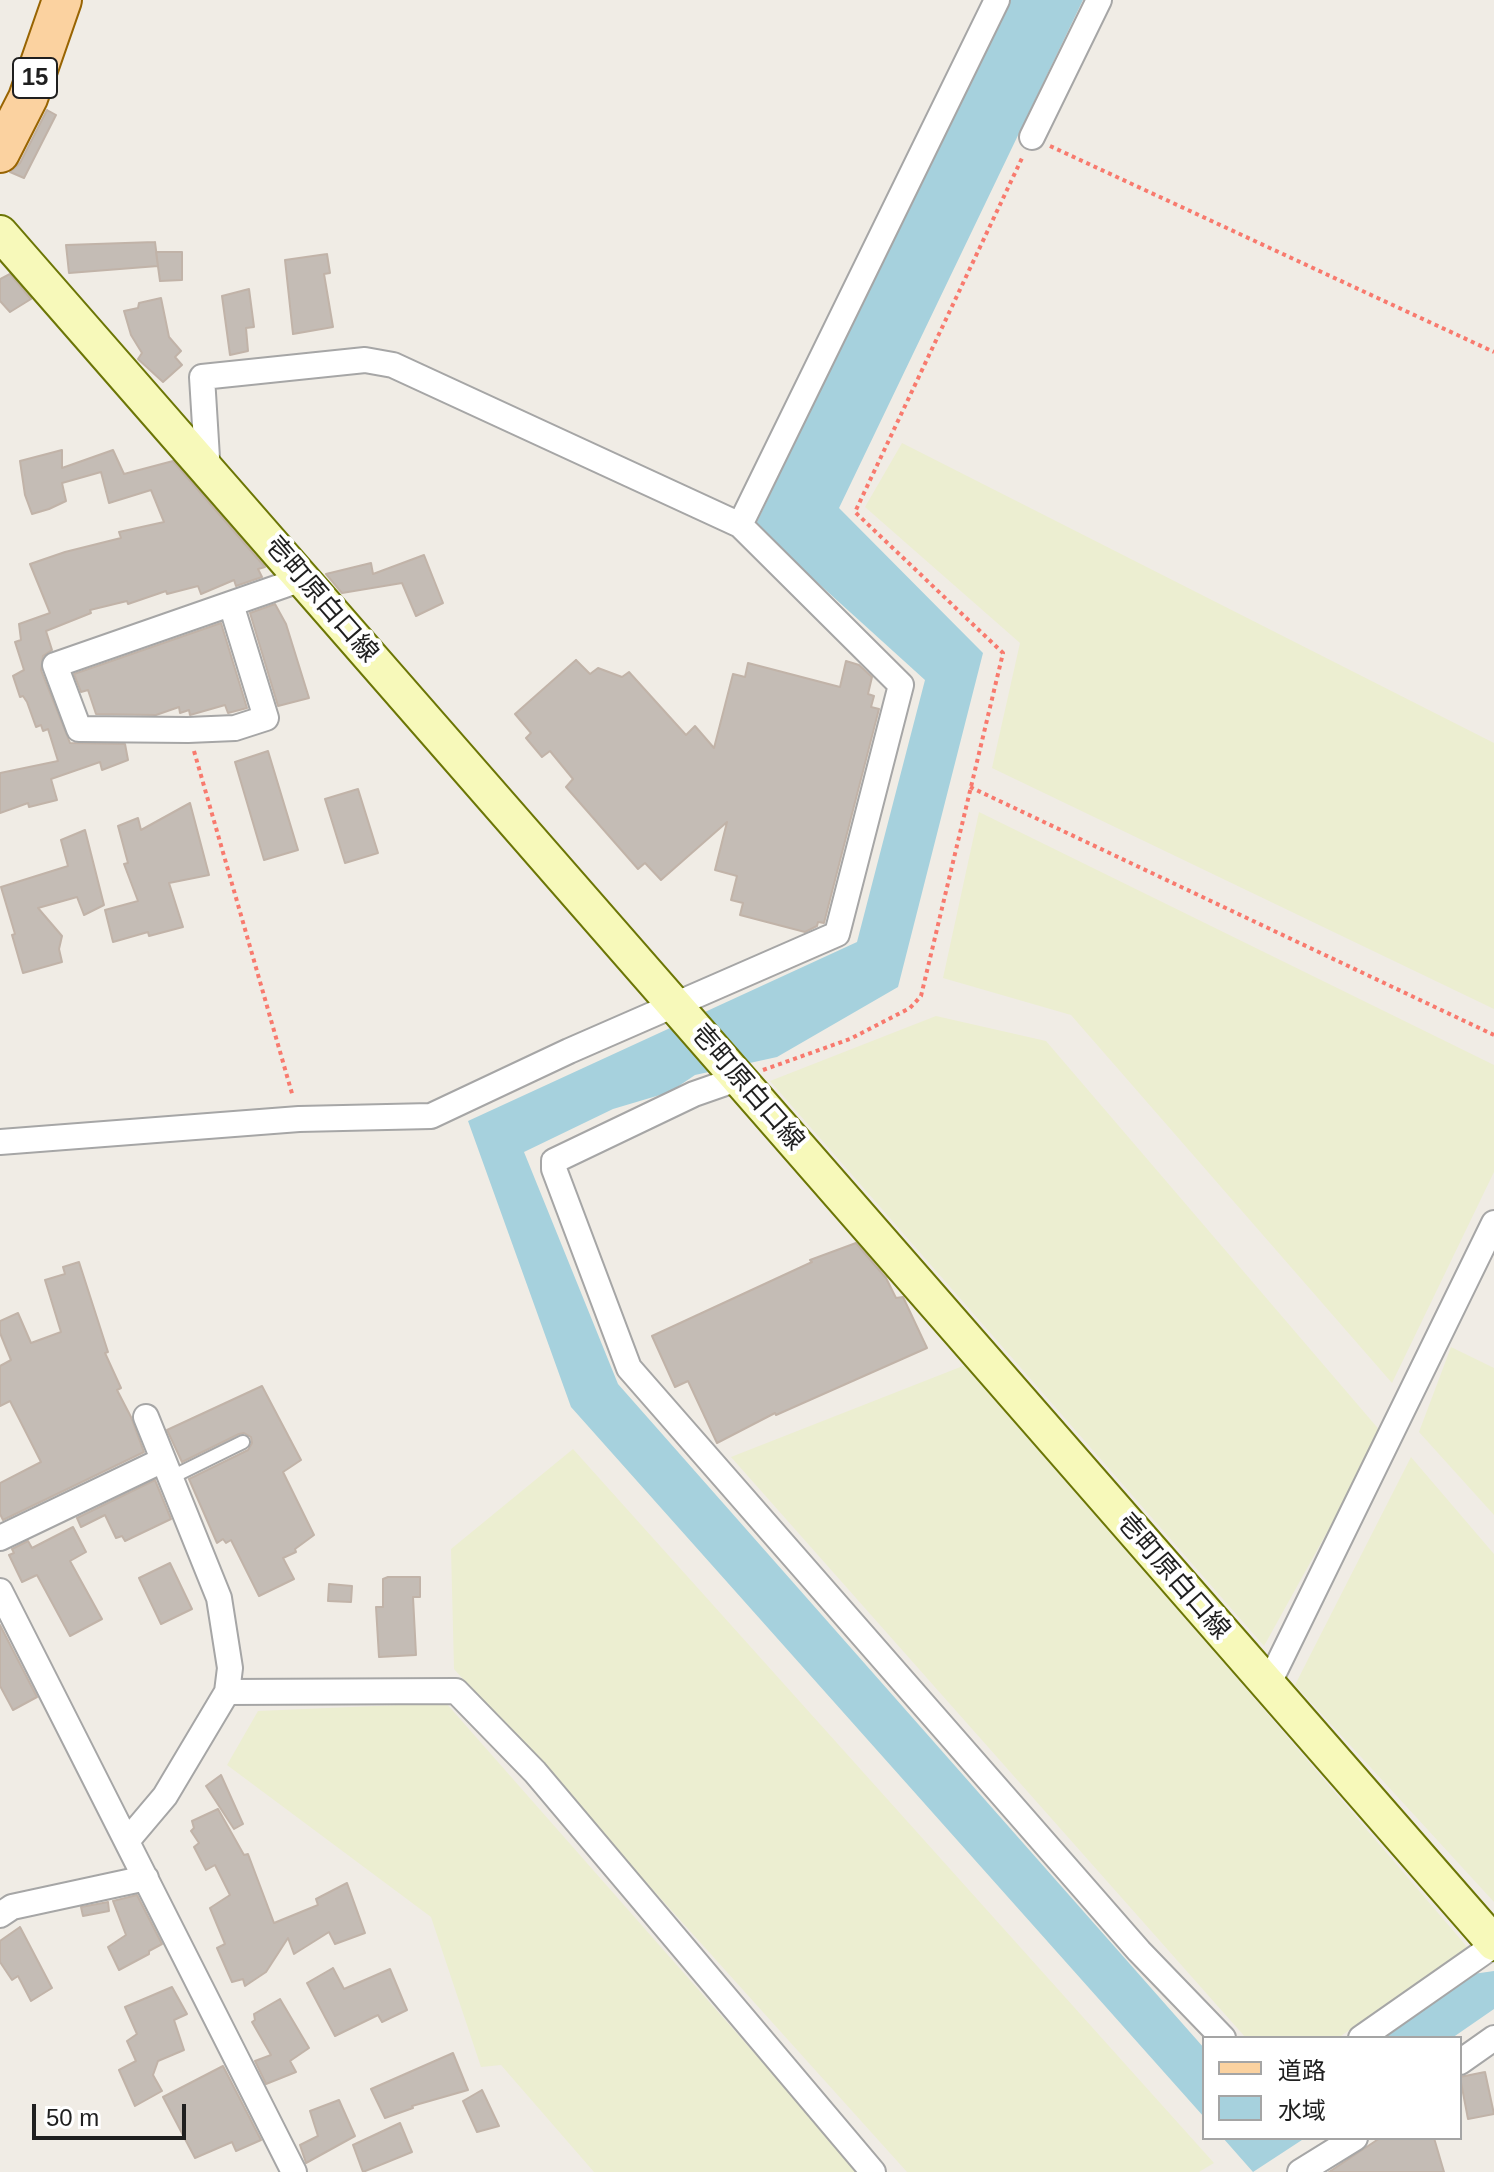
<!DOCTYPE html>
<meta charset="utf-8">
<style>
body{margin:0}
#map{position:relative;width:1494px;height:2172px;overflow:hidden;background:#f0ece5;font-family:Helvetica,"Noto Sans JP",sans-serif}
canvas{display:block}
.legend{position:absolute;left:1202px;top:2036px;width:260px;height:104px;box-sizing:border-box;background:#fff;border:2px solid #a5a5a5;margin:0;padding:10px 14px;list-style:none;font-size:24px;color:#1f1f1f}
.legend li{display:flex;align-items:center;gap:16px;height:40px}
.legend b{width:40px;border:2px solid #a5a5a5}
.scale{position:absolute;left:32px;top:2104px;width:154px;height:36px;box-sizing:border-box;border:4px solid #1f1f1f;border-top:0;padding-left:10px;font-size:24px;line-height:28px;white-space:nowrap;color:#1f1f1f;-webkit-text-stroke:6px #fff;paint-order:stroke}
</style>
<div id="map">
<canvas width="1494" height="2172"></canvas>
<ul class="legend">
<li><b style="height:10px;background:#fbd2a0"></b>道路</li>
<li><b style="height:22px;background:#a6d1dd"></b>水域</li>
</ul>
<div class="scale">50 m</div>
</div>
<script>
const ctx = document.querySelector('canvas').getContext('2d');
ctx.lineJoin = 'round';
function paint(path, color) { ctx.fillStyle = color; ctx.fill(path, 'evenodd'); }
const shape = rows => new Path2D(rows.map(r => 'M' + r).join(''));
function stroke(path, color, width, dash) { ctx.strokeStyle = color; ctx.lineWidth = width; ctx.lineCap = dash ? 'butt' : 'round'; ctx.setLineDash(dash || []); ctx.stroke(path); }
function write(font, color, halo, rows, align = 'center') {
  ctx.font = font + ' Helvetica,"Noto Sans JP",sans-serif'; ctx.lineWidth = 8; ctx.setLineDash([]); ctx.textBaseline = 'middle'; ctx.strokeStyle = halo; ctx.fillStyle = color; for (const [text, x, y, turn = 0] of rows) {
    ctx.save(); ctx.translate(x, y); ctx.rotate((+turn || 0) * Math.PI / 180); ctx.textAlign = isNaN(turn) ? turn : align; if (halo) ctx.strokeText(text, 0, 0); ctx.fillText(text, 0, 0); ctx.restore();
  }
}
paint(shape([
 [902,443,1494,743,1494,1009,992,768,1020,643,865,507],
 [979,812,1494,1065,1494,1172,1392,1383,1071,1015,943,978],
 [936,1016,1046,1041,1382,1433,1264,1646,770,1081],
 [1451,1347,1494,1368,1494,1515,1419,1432],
 [968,1364,1468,1948,1338,2038,1246,2038,731,1457],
 [573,1449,1214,2163,1199,2172,907,2172,454,1669,451,1549],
 [1411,1457,1494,1554,1494,1902,1295,1685],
 [446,1703,859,2172,594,2172,501,2065,481,2067,431,1917,227,1765,258,1711]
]), '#eceed1');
paint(shape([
 [1005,0,1083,0,839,508,983,653,898,987,777,1057,695,1075,670,1092,613,1109,524,1152,618,1384,1204,2048,1204,2117,571,1407,468,1121,857,942,925,680,755,526],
 [1494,1971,1494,2009,1452,2038,1385,2038,1473,1974],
 [1223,2138,1305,2138,1253,2172]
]), '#a6d1dd');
const building = shape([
 [47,110,56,115,24,178,10,172,20,163,47,110],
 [155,242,158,266,69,273,66,245,155,242],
 [156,252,182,252,182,280,160,281,156,252],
 [327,254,330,273,324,274,333,327,293,334,285,260,327,254],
 [10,274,31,299,10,312,0,301,0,279,10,274],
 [249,289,254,327,246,328,248,351,230,355,222,296,249,289],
 [161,298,169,337,181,351,175,357,182,365,163,382,138,359,142,353,131,335,124,311,138,308,139,303,161,298],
 [62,450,62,468,113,450,124,474,173,461,265,567,258,569,262,577,236,586,234,580,201,594,198,586,167,594,166,591,128,604,127,601,90,610,91,613,46,631,52,650,43,656,41,670,70,743,125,744,128,760,102,770,100,762,51,779,57,800,29,807,28,803,0,813,0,773,58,761,48,729,43,731,41,725,36,727,27,702,23,696,20,697,13,676,24,670,15,642,21,640,19,624,50,613,30,564,65,552,121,538,119,532,164,522,151,490,109,503,101,472,62,483,66,501,49,509,32,514,25,495,20,461,62,450],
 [424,555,443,603,416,616,402,583,342,593,326,574,371,563,373,574,424,555],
 [275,604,286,624,309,698,278,706,250,613,275,604],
 [221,623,247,708,228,713,225,705,190,715,189,710,180,713,179,707,156,715,96,714,88,690,81,692,74,674,221,623],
 [576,660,590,674,598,668,622,677,629,672,686,735,695,726,714,748,733,674,745,677,748,663,840,687,846,661,859,665,872,677,868,694,874,696,871,707,879,709,824,923,818,922,817,926,805,932,740,915,743,903,731,900,737,876,715,870,727,822,661,880,645,863,638,869,566,787,573,779,550,751,542,757,526,738,531,733,515,714,576,660],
 [268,751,298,850,264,860,235,762,268,751],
 [358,789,378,853,345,863,325,799,358,789],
 [190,803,209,875,169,883,183,927,149,936,148,932,113,942,105,910,138,901,124,864,128,863,118,826,138,818,141,830,190,803],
 [85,830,104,905,84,915,77,897,38,908,62,936,59,949,62,962,23,973,12,935,15,934,1,887,68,866,61,840,85,830],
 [856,1243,886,1278,896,1298,903,1297,927,1348,776,1415,775,1413,717,1443,688,1381,675,1387,652,1336,812,1262,810,1260,856,1243],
 [79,1262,108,1352,105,1353,121,1388,117,1390,131,1417,144,1452,3,1520,0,1514,0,1483,41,1462,10,1401,0,1406,0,1366,11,1360,0,1333,0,1321,18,1313,31,1343,61,1332,45,1280,65,1274,63,1267,79,1262],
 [262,1386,301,1460,283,1472,314,1535,295,1549,296,1552,283,1558,294,1579,259,1596,231,1540,226,1543,223,1539,217,1543,189,1479,248,1450,252,1443,251,1437,244,1433,239,1434,182,1462,167,1430,262,1386],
 [155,1480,171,1519,125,1541,122,1536,116,1538,105,1515,81,1527,77,1518,155,1480],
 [73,1527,86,1552,70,1561,102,1619,70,1636,37,1575,22,1582,9,1555,14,1553,12,1549,28,1541,32,1548,73,1527],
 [170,1563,192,1609,161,1624,139,1578,170,1563],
 [388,1577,420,1577,420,1597,413,1597,416,1655,379,1657,376,1607,383,1607,383,1579,388,1577],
 [329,1584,352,1586,351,1602,328,1601,329,1584],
 [0,1625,37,1697,13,1710,0,1686,0,1625],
 [221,1775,243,1824,234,1829,206,1786,221,1775],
 [218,1809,244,1855,248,1854,274,1923,318,1905,316,1899,347,1883,365,1933,335,1944,329,1932,294,1954,288,1938,266,1972,245,1986,243,1979,232,1982,217,1948,225,1944,210,1908,230,1895,215,1865,206,1870,194,1847,199,1843,191,1831,194,1828,192,1821,218,1809],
 [137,1895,162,1944,149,1951,149,1954,119,1970,108,1947,126,1935,113,1901,137,1895],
 [108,1902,109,1911,83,1916,81,1907,108,1902],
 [20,1927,52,1988,31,2001,18,1976,12,1980,0,1962,0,1941,20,1927],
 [333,1968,344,1989,390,1969,407,2010,382,2022,378,2015,335,2036,307,1983,333,1968],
 [172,1987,187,2014,174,2020,184,2050,158,2061,153,2075,162,2091,135,2106,119,2070,136,2061,127,2041,137,2034,125,2007,172,1987],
 [280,1999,309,2048,290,2061,296,2072,266,2084,255,2061,271,2055,252,2022,255,2020,254,2014,280,1999],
 [453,2053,468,2090,412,2106,413,2108,385,2118,371,2089,453,2053],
 [223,2066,261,2140,236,2151,232,2142,195,2158,163,2097,223,2066],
 [1485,2072,1494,2114,1468,2119,1460,2077,1485,2072],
 [482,2090,499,2126,477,2132,463,2101,482,2090],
 [339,2100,355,2136,306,2163,300,2145,318,2136,310,2111,339,2100],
 [400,2123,412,2152,363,2172,353,2145,400,2123],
 [1380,2138,1434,2138,1444,2172,1329,2172,1380,2138]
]);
paint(building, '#c4bcb5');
stroke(building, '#c1b3a8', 2);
const service = shape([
 [170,1478,243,1442]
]);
const minor = shape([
 [1032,137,1099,0],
 [740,525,997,0],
 [231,604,266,718,235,728,188,730,79,729,55,665,302,579],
 [737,1079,694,1094,554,1161,554,1169,629,1368,1139,1951,1223,2038],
 [0,1142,299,1119,431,1116,569,1051,837,934,901,685,740,525,393,365,365,360,202,377,208,474],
 [0,1538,163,1460],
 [0,1591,294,2172],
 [1268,1685,1494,1223],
 [227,1692,456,1691,535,1772,873,2172],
 [127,1841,165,1796,227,1692,230,1668,219,1598,146,1417],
 [0,1915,12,1907,146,1878],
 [1361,2038,1494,1945],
 [1460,2062,1494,2038],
 [1300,2172,1355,2138]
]);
const secondary = shape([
 [0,233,1494,1943]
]);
const primary = shape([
 [0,153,28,98,62,0]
]);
stroke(service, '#a6a6a6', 16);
stroke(minor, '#a6a6a6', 28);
stroke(secondary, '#6c7606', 38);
stroke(primary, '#986402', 42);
stroke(shape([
 [1050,146,1494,352],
 [194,751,293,1097],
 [970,787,1494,1035],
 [763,1070,850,1039,910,1008,921,996,1003,653,855,512,1023,156]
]), '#f87a6e', 4, [4, 4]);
stroke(service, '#fff', 12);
stroke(minor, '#fff', 24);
stroke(secondary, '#f7f9ba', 34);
stroke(primary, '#fbd2a0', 38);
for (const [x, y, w] of [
 [35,78,44]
]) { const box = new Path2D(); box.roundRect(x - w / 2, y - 20, w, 40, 6); ctx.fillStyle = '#fff'; ctx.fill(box); stroke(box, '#1f1f1f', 2); }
write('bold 24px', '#1f1f1f', null, [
 ["15",35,78]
]);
write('26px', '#1f1f1f', '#fff', [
 ["壱町原白口線",321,600,49],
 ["壱町原白口線",747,1088,49],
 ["壱町原白口線",1173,1577,49]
]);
</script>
